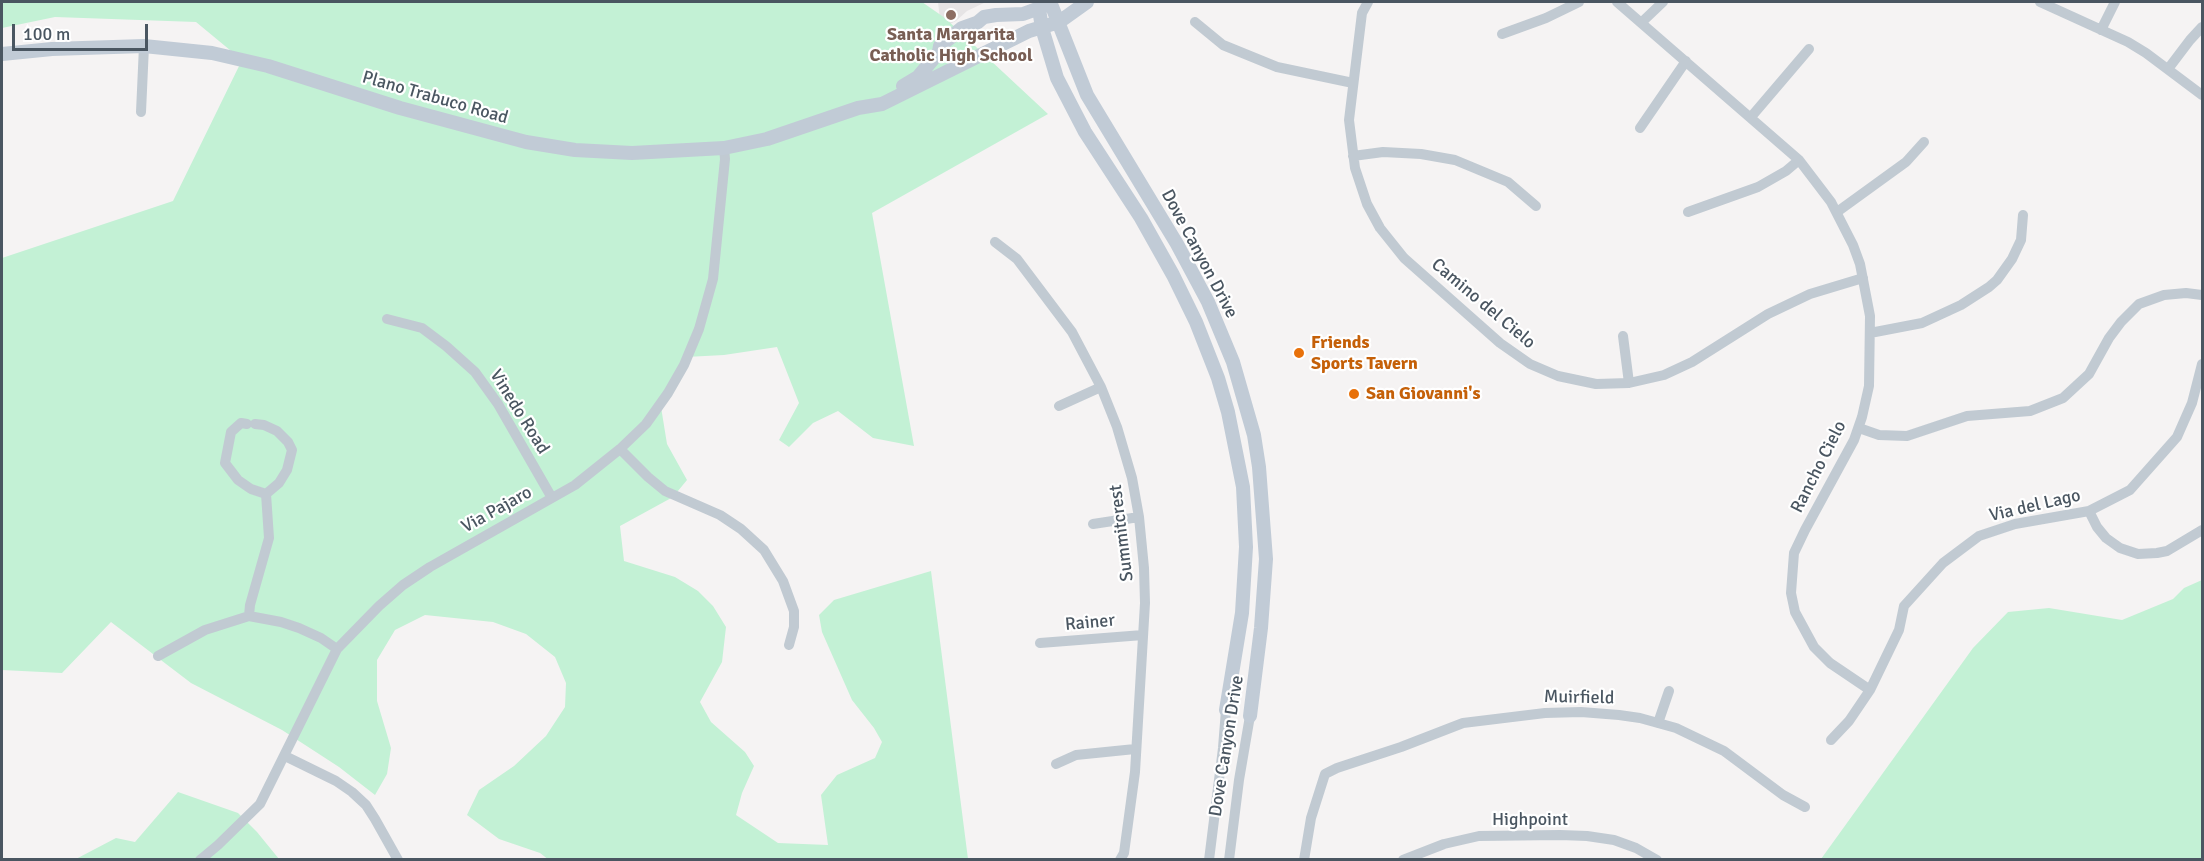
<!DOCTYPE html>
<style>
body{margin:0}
#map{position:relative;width:2204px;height:861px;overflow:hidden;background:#f5f3f3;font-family:Signika,sans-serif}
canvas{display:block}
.frame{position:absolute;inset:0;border:3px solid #4a5661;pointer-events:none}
.scale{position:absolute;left:12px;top:24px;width:136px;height:27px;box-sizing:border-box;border:3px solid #4a5661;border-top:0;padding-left:8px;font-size:18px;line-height:21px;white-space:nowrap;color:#4a5661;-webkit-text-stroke:4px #fff;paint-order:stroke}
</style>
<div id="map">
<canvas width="2204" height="861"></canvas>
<div class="frame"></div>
<div class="scale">100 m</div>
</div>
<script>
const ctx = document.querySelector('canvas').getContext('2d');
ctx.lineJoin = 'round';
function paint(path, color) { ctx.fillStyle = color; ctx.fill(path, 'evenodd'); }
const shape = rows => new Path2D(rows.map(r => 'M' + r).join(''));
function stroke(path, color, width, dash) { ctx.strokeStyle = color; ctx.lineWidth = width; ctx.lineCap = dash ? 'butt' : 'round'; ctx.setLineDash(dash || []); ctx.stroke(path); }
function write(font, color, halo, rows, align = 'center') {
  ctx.font = font + ' Signika,sans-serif'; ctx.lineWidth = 4.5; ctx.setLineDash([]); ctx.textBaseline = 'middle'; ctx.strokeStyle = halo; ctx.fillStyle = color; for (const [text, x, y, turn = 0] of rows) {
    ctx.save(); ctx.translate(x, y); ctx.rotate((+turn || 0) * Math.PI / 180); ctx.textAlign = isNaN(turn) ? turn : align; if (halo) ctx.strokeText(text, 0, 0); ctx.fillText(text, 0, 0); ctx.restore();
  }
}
paint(shape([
 [938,2,986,2,967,11,956,21,948,25,940,20]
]), '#e6e4e5');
paint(shape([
 [2,2,922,2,945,18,1048,114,872,213,914,446,873,438,838,411,813,423,789,447,779,440,799,403,777,347,724,355,686,357,661,407,667,444,687,480,673,497,620,526,624,561,675,577,698,591,713,606,726,627,722,662,700,702,711,722,745,752,754,766,742,793,736,815,778,843,828,845,821,795,837,775,875,758,882,742,874,728,852,700,822,632,819,615,834,600,931,571,968,859,549,860,540,853,499,839,467,815,479,790,514,766,546,736,565,707,566,683,555,657,526,634,493,622,425,615,395,630,377,660,377,701,391,748,387,774,375,795,339,767,282,730,191,683,111,622,62,673,2,670,2,258,173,201,242,60,196,22,55,17,2,28],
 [2202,580,2202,859,1821,859,1973,648,2008,612,2049,608,2122,620,2173,599,2184,588],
 [178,792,238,813,257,832,279,859,74,860,116,838,135,842]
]), '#c3f1d5');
stroke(shape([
 [1368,2,1362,13,1349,120,1355,168,1367,204,1380,228,1404,258,1500,343,1530,364,1558,376,1596,384,1629,383,1664,375,1692,362,1768,314,1810,294,1863,278],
 [1617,2,1799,160,1831,202,1853,245,1860,264,1870,316,1869,386,1862,417,1854,440,1805,530,1794,553,1791,593,1795,612,1814,647,1830,663,1870,690],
 [2040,2,2128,42,2146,53,2202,95],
 [1195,22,1223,45,1277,67,1353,83],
 [1642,22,1663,2],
 [2101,30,2115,2],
 [1502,34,1546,18,1579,2],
 [2168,69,2190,40,2202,27],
 [141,112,144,46],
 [1751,117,1809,49],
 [1640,128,1686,61],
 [1353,156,1383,152,1421,154,1455,160,1508,182,1536,206],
 [1688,212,1758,187,1786,171,1799,160],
 [1837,212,1906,162,1924,142],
 [995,242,1017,259,1072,332,1101,387,1117,427,1132,478,1139,517,1144,568,1145,603,1135,772,1124,853,1120,860],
 [387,319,422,328,446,346,475,372,498,404,552,498],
 [1870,333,1922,323,1961,305,1989,287,1997,280,2012,259,2021,240,2023,215],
 [1623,336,1629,383],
 [1059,406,1101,387],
 [247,424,241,423,231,432,225,463,238,480,251,489,266,494,279,483,287,470,292,450,288,442,277,431,264,425,255,424],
 [1859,428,1879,435,1907,436,1967,416,2030,411,2063,398,2089,374,2109,338,2121,322,2139,304,2164,295,2186,293,2202,295],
 [620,449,648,477,665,491,720,515,741,529,764,550,783,581,794,611,794,627,789,645],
 [2089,511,2097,527,2106,538,2120,548,2138,554,2157,553,2167,551,2202,530],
 [1093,524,1139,517],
 [249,616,250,605,269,538,266,494],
 [1040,643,1143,635],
 [158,656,205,630,249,616,281,622,299,628,321,638,337,649],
 [1658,723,1669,691],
 [1831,740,1849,721,1870,690,1899,630,1904,606,1943,563,1979,536,2015,524,2089,511,2130,490,2177,437,2192,403,2202,364],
 [285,756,336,781,352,792,366,805,375,819,398,860],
 [1056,764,1076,755,1135,749],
 [200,860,218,845,260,804,337,649,379,606,403,585,430,567,575,485,620,449,646,424,668,393,684,365,699,329,713,279,725,159,724,148],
 [1209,860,1223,748,1226,710],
 [1229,860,1239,780,1250,716],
 [1304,860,1311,818,1325,774,1337,768,1401,747,1463,723,1545,713,1581,712,1619,715,1640,718,1676,728,1724,751,1783,795,1805,807],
 [1403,860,1444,844,1479,836,1560,835,1587,836,1614,840,1636,848,1657,860]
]), '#c1cad2', 10);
stroke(shape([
 [1051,4,1087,95,1177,244,1208,302,1233,362,1254,435,1259,467,1266,559,1261,628,1250,716],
 [1039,9,1042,28,1057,78,1085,132,1141,218,1173,275,1196,322,1218,378,1228,412,1243,487,1246,547,1242,613,1226,710],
 [971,28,984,17,996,15,1023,14,1045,6],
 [2,54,52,49,144,46,212,53,268,66,400,108,526,142,575,150,632,153,724,148,767,139,858,108,882,104,1029,31,1059,22,1087,2],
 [903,86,918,77,939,52,940,46,962,28,976,23]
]), '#c1cbd6', 14);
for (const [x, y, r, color] of [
 [951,15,6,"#8d6e63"],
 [1299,353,6,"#e8710a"],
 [1354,394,6,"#e8710a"]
]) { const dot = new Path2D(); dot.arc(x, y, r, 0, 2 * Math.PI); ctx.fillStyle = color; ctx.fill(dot); stroke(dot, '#fff', 2); }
write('bold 18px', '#785e54', '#fff', [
 ["Santa Margarita",951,35],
 ["Catholic High School",951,56]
]);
write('18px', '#4a5661', '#fff', [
 ["Plano Trabuco Road",435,98,16],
 ["Dove Canyon Drive",1199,254,62],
 ["Camino del Cielo",1483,304,40],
 ["Vinedo Road",519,412,58],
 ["Rancho Cielo",1819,467,-63],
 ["Via del Lago",2035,506,-13],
 ["Via Pajaro",497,510,-29],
 ["Summitcrest",1122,533,-97],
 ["Rainer",1090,623,-5],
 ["Muirfield",1579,698,1],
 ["Dove Canyon Drive",1227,746,-81],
 ["Highpoint",1530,820]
]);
write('bold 18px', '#c56008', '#fff', [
 ["Friends",1311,343],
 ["Sports Tavern",1311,364],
 ["San Giovanni's",1366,394]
], 'left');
</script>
